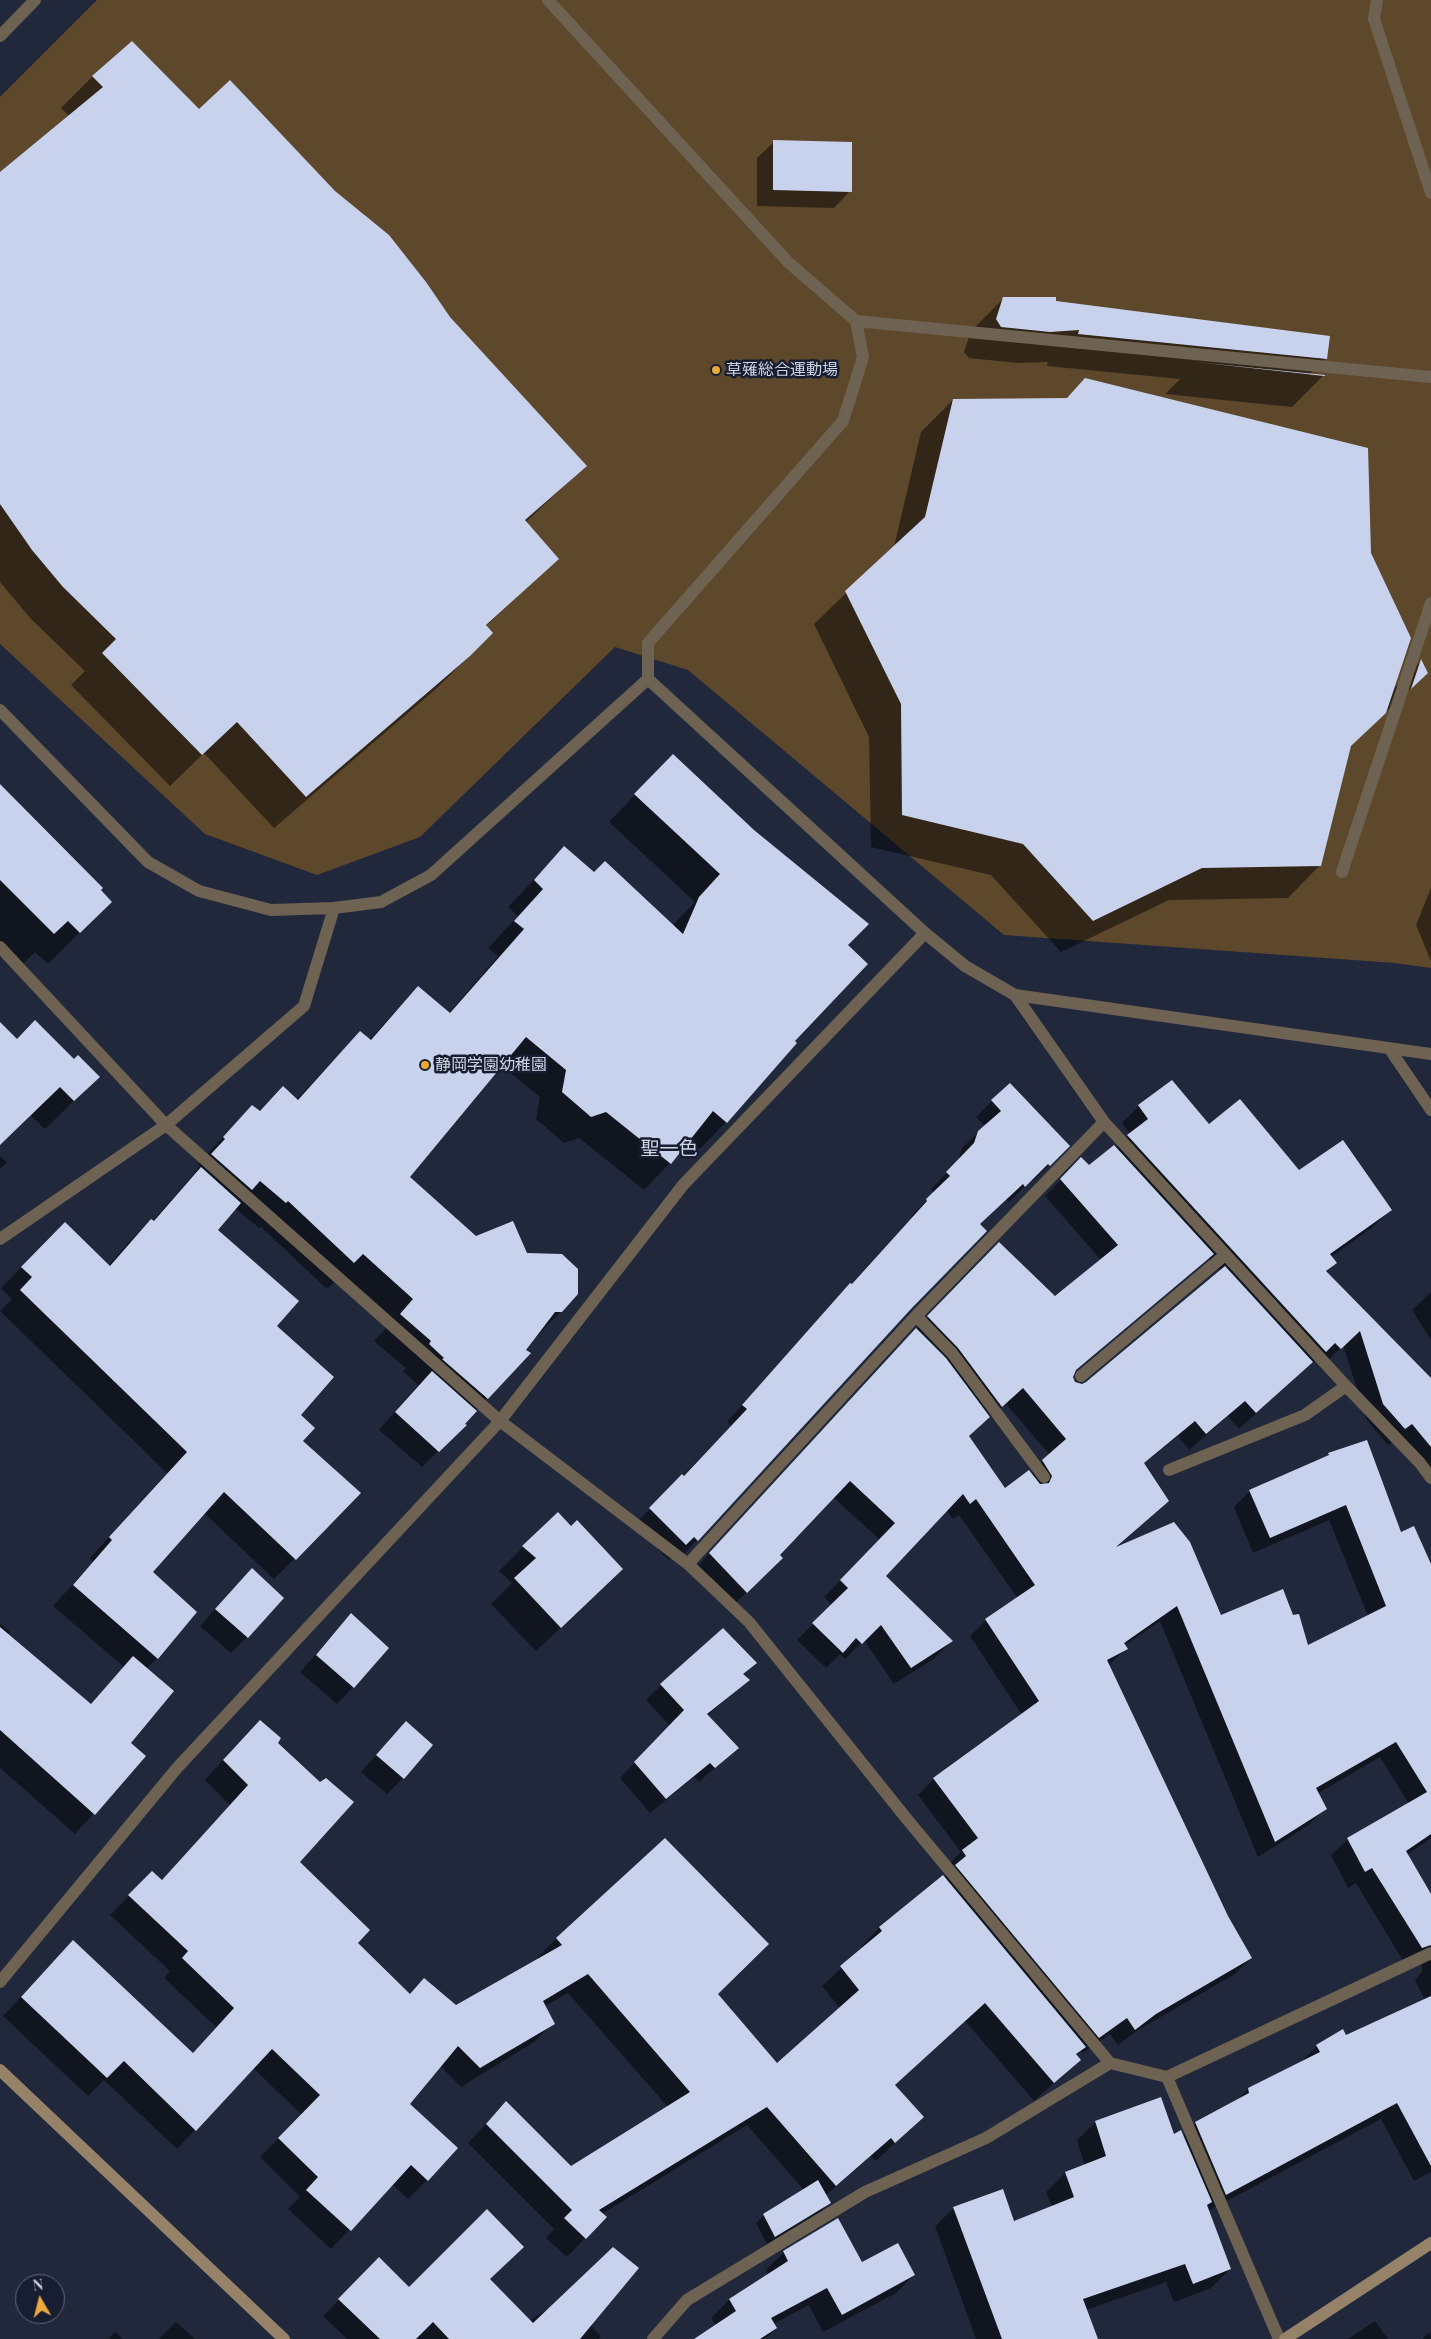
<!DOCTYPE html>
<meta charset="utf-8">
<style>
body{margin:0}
#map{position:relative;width:1431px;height:2339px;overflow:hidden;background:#21283b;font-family:"Playfair Display",serif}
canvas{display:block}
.north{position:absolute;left:15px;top:2274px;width:50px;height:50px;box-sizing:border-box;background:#181e31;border:1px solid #626778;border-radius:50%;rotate:352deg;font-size:14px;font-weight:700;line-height:20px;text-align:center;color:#d0d5e2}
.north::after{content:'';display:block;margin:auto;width:18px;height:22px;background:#eca93b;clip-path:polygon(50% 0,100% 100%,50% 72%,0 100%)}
</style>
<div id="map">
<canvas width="1431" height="2339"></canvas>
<div class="north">N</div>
</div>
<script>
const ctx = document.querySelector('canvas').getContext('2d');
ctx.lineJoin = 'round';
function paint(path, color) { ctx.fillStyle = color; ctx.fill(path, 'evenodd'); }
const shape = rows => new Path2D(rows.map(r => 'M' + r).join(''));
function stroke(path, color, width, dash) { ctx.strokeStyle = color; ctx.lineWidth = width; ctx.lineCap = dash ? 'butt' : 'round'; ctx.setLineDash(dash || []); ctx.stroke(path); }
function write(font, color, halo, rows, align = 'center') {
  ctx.font = font + ' "Playfair Display","Noto Sans JP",serif'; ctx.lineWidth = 5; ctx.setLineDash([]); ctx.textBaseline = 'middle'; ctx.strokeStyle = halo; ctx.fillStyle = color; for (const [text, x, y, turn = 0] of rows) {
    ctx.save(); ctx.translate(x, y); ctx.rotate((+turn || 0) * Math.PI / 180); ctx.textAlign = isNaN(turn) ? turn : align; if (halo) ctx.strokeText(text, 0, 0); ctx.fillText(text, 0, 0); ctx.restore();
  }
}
paint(shape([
 [97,0,1431,0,1431,968,1395,963,1004,935,688,670,615,647,420,837,317,875,205,834,0,644,0,97]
]), '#5d482c');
paint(shape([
 [93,76,199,111,449,318,585,466,525,523,557,559,485,627,470,655,437,688,274,828,204,753,170,786,71,685,85,671,31,619,0,582,0,173,69,116,61,108],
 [774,142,850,191,834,208,757,206,757,158],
 [1003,299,1054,302,1326,358,1309,375,1323,376,1292,407,1165,394,1180,379,1047,366,1048,362,1018,363,969,358,964,352,971,331],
 [1085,380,1369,553,1393,689,1421,661,1426,673,1350,747,1319,866,1288,898,1169,900,1061,952,991,875,871,847,869,737,814,624,894,547,921,432,953,400,1066,399],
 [647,782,846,945,793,1041,795,1043,726,1122,700,1149,689,1139,670,1163,644,1190,579,1138,564,1143,536,1119,540,1097,501,1065,408,1177,475,1238,526,1254,561,1311,524,1350,529,1353,475,1411,463,1424,465,1425,422,1467,379,1430,418,1385,403,1371,406,1368,374,1341,388,1326,336,1280,327,1289,261,1227,259,1228,235,1208,216,1230,275,1326,300,1416,302,1441,359,1493,274,1579,204,1513,152,1572,157,1658,146,1669,129,1743,145,1756,75,1834,0,1768,0,1623,10,1632,7,1635,90,1705,124,1667,53,1606,93,1562,90,1558,167,1473,0,1311,12,1299,1,1288,65,1224,108,1266,130,1241,151,1220,152,1222,187,1182,200,1166,198,1164,252,1106,259,1111,283,1088,296,1100,360,1033,369,1040,418,987,448,1014,498,956,488,948,518,916,508,907,564,848,594,874,672,926,695,902,609,822],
 [0,786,110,902,48,964,35,952,22,965,0,943],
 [1431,888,1431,961,1416,925],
 [0,1024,17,1040,74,1060,98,1077,45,1129,30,1115,0,1144],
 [1172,1081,1209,1126,1299,1172,1390,1210,1374,1226,1331,1257,1335,1263,1326,1273,1431,1380,1431,1482,1395,1440,1388,1445,1367,1420,1343,1345,1324,1365,1318,1359,1308,1366,1239,1429,1228,1416,1189,1450,1178,1436,1143,1464,1167,1501,1115,1549,1220,1616,1307,1647,1368,1616,1329,1520,1253,1553,1234,1507,1250,1491,1325,1458,1329,1454,1431,1567,1431,1838,1407,1855,1431,1897,1431,2172,1414,2181,1381,2119,1208,2211,1230,2269,1211,2288,1174,2302,1166,2282,1086,2310,1096,2339,976,2339,935,2226,954,2208,1014,2223,1052,2207,1046,2192,1065,2173,1085,2166,1077,2140,1096,2122,1182,2137,1196,2123,1238,2100,1248,2089,1301,2062,1317,2046,1346,2036,1425,2000,1415,1980,1422,1972,1422,1966,1414,1961,1405,1964,1356,1883,1348,1888,1331,1855,1348,1839,1409,1804,1380,1757,1317,1794,1325,1808,1309,1825,1258,1857,1160,1621,1124,1646,1126,1649,1108,1666,1227,1917,1251,1958,1235,1974,1138,2030,1118,2045,1110,2034,1083,2053,1081,2051,1076,2056,1079,2060,1034,2101,965,2021,894,2086,922,2117,876,2161,871,2156,825,2196,829,2203,821,2211,767,2244,756,2223,764,2215,804,2190,747,2125,602,2214,585,2238,567,2257,546,2238,554,2229,468,2143,506,2102,571,2167,668,2107,568,1993,545,2006,553,2023,534,2042,461,2087,440,2066,408,2105,427,2180,408,2199,392,2184,331,2249,288,2209,300,2197,260,2157,302,2115,253,2068,177,2149,104,2080,88,2096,3,2016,73,1941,192,2054,216,2027,164,1978,170,1971,110,1915,152,1873,161,1881,230,1805,205,1780,241,1740,276,1743,298,1862,356,1943,409,1995,424,1980,456,2007,539,1959,537,1958,556,1939,665,1840,716,1994,776,2065,840,2008,822,1986,862,1949,861,1947,879,1928,943,1877,944,1878,950,1872,946,1867,961,1852,918,1795,934,1779,1022,1715,970,1636,986,1620,1018,1599,959,1515,953,1519,946,1510,884,1576,951,1641,935,1658,894,1684,864,1640,845,1659,840,1654,826,1668,797,1640,832,1605,824,1597,880,1540,833,1497,779,1555,765,1575,730,1608,694,1570,900,1346,983,1260,1055,1298,1101,1260,1045,1196,1081,1159,1089,1167,1115,1148,1130,1134,1122,1123,1139,1106],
 [1208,1258,1221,1271,1082,1385,1074,1383,1072,1377,1073,1373],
 [1006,1404,1050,1455,1030,1473,1005,1490,968,1437],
 [992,1101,1068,1146,1033,1181,1031,1180,1009,1202,1006,1199,979,1225,909,1310,697,1540,682,1556,678,1552,669,1560,634,1525,732,1426,727,1422,834,1301,851,1285,912,1217,911,1216,934,1193,931,1189,958,1161,962,1148,985,1126,976,1117],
 [0,1156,7,1162,0,1169],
 [1431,1292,1431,1340,1412,1310],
 [571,1527,597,1593,536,1651,491,1604,512,1583,499,1571,523,1547],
 [235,1587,247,1637,231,1653,200,1626],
 [351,1615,353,1687,337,1704,300,1672],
 [755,1663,742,1675,748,1680,707,1716,737,1748,699,1782,694,1777,650,1813,620,1778,670,1726,646,1700,661,1685],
 [406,1722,403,1778,387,1794,361,1772],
 [784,2252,861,2264,914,2275,896,2293,823,2332,809,2305,773,2324,776,2328,765,2339,694,2339,716,2325,711,2318,729,2300,768,2275,766,2270],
 [379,2259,409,2289,489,2279,529,2321,554,2305,590,2325,601,2336,598,2339,347,2339,323,2316],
 [1375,2321,1388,2339,1348,2339],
 [176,2322,195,2339,159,2339],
 [115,2332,123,2339,108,2339],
 [1430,2332,1431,2339,1422,2339]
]), '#0007');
paint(shape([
 [132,41,199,109,230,80,335,191,389,235,426,282,450,317,587,466,525,520,559,559,486,625,493,633,470,656,306,797,237,722,202,755,102,653,116,639,63,587,32,550,0,504,0,172,103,87,92,76],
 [773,140,852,142,852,192,773,190],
 [1003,297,1056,297,1056,301,1330,336,1327,359,1078,334,1079,330,1050,332,1001,327,996,319],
 [1195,362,1325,375,1325,376],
 [1085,378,1368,448,1371,553,1411,638,1386,713,1351,746,1321,866,1202,868,1093,921,1023,844,902,815,901,704,845,591,925,517,953,399,1067,398],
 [1421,659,1428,673,1411,689],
 [673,754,754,830,869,924,848,945,868,964,795,1041,797,1043,727,1123,713,1111,671,1164,606,1112,591,1117,562,1092,566,1070,526,1037,410,1177,476,1236,513,1221,527,1253,562,1254,578,1269,578,1294,562,1312,555,1312,526,1350,531,1353,488,1399,442,1359,444,1358,429,1344,431,1341,400,1314,413,1299,363,1254,354,1263,288,1201,286,1203,260,1181,252,1190,211,1154,225,1139,223,1137,252,1105,260,1111,283,1086,298,1100,360,1031,371,1040,418,986,450,1013,524,929,514,921,543,889,534,880,564,846,594,872,605,861,683,934,699,897,720,874,634,794],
 [0,784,103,888,101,890,112,902,80,933,68,921,54,934,0,880],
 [35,1020,74,1059,78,1055,100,1077,74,1101,60,1087,0,1145,0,1022,17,1039],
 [1172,1080,1209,1124,1240,1099,1299,1170,1343,1140,1392,1210,1330,1254,1337,1263,1326,1271,1431,1378,1431,1447,1412,1424,1405,1429,1383,1404,1360,1331,1341,1349,1335,1343,1326,1352,1127,1135,1148,1119,1138,1105],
 [1010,1083,1070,1146,1050,1166,1048,1164,1025,1187,1023,1184,980,1224,987,1231,910,1310,698,1541,694,1537,686,1545,649,1508,682,1474,684,1476,747,1409,742,1405,850,1283,852,1284,927,1201,926,1199,950,1176,946,1172,974,1143,978,1131,1001,1111,991,1100],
 [1114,1145,1214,1254,1076,1370,1073,1377,1075,1382,1082,1384,1086,1382,1225,1266,1313,1362,1256,1413,1245,1401,1206,1434,1195,1421,1144,1463,1169,1501,1116,1547,1174,1522,1190,1542,1221,1615,1283,1589,1293,1615,1299,1614,1308,1645,1386,1606,1346,1505,1270,1538,1249,1490,1329,1455,1328,1453,1367,1440,1401,1532,1414,1526,1431,1564,1431,1834,1406,1851,1431,1894,1431,1945,1422,1948,1372,1868,1365,1872,1347,1838,1427,1792,1396,1742,1316,1788,1327,1809,1275,1842,1177,1606,1124,1643,1128,1649,1107,1660,1228,1916,1252,1958,1156,2014,1135,2030,1127,2018,1099,2038,955,1865,966,1856,962,1850,978,1838,933,1778,1039,1701,985,1619,1035,1585,976,1499,970,1504,963,1494,886,1576,953,1641,911,1668,881,1625,862,1644,856,1638,843,1653,812,1623,848,1588,840,1580,895,1523,850,1481,780,1555,783,1558,747,1593,709,1553,916,1328,946,1358,990,1417,969,1436,1005,1488,1029,1470,1040,1484,1049,1483,1052,1476,1042,1460,1066,1439,1023,1388,1002,1407,958,1348,927,1316,999,1242,1055,1296,1118,1245,1060,1179,1081,1157,1089,1165],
 [201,1167,241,1203,218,1230,299,1301,277,1326,334,1377,301,1415,315,1428,303,1441,361,1493,296,1560,224,1492,153,1572,197,1612,158,1659,73,1585,112,1540,109,1537,187,1452,20,1290,32,1277,21,1267,65,1222,110,1266,151,1219,154,1221],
 [432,1371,477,1411,465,1424,467,1425,439,1452,395,1412],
 [558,1512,571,1526,577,1520,623,1569,561,1628,514,1578,536,1558,522,1546],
 [252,1568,284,1598,248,1638,215,1609],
 [351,1613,389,1648,354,1688,316,1655],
 [0,1627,91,1704,133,1656,174,1691,131,1743,146,1756,95,1815,0,1730],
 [723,1628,757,1663,743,1674,750,1680,707,1714,739,1748,715,1768,710,1763,666,1799,634,1762,684,1710,660,1684],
 [260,1720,281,1738,278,1743,320,1782,326,1778,354,1802,300,1862,370,1930,358,1943,410,1994,424,1978,456,2005,562,1945,556,1938,665,1838,769,1944,718,1994,777,2063,859,1990,840,1966,882,1931,879,1927,943,1875,1086,2047,1076,2054,1081,2060,1054,2083,985,2003,895,2085,924,2117,895,2143,891,2138,836,2186,767,2107,599,2210,607,2217,586,2239,564,2218,572,2210,486,2124,506,2101,571,2166,690,2092,588,1974,543,2001,555,2024,480,2068,458,2046,410,2104,458,2148,428,2181,411,2165,351,2231,306,2190,318,2177,278,2138,320,2095,272,2049,196,2131,124,2061,107,2078,21,1997,73,1940,193,2053,234,2008,182,1958,188,1951,128,1895,152,1871,162,1880,248,1785,223,1760],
 [406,1721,433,1745,404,1779,376,1755],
 [1431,1996,1431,2166,1397,2103,1226,2195,1195,2122,1249,2093,1248,2088,1320,2052,1316,2045,1343,2029,1346,2035],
 [1161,2097,1174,2134,1181,2130,1212,2202,1207,2205,1231,2269,1193,2284,1185,2264,1083,2299,1098,2339,1002,2339,953,2207,1003,2189,1014,2221,1074,2197,1065,2172,1106,2156,1095,2121],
 [818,2180,831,2203,775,2237,763,2214],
 [487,2209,524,2247,490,2279,533,2323,613,2247,639,2268,580,2339,449,2339,433,2322,416,2339,380,2339,338,2299,379,2257,409,2287],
 [838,2218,862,2262,898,2243,915,2275,842,2315,827,2288,771,2318,777,2328,760,2339,694,2339,736,2311,729,2299,788,2261,783,2251]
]), '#c9d2ec');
stroke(shape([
 [548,0,788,262,856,321,1431,377],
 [1377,0,1374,19,1431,193],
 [0,36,35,0],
 [648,679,648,643,843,421,863,357,856,321],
 [0,710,148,862,199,891,271,910,334,908,381,902,431,875,648,679,925,933,965,966,1015,995,1431,1054],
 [1342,872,1431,603],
 [0,947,166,1125,500,1421,688,1564,749,1622,906,1818,1110,2063,1167,2077,1431,1953],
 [1015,995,1104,1122,1346,1386,1420,1463,1431,1478],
 [1389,1048,1431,1110],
 [0,1239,166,1125,304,1006,334,908],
 [916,1316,952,1353,1044,1477],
 [1081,1376,1225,1255],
 [1169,1470,1305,1415,1346,1386],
 [688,1564,916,1316,1104,1122],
 [0,1982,177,1768,500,1421,683,1185,925,933],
 [1167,2077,1279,2339],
 [653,2339,687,2300,865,2192,986,2138,1110,2063]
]), '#6e6252', 12);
stroke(shape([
 [0,2070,284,2339],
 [1285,2339,1431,2243]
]), '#958268', 12);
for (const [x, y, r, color] of [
 [716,370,5,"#eca93b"],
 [425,1065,5,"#eca93b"]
]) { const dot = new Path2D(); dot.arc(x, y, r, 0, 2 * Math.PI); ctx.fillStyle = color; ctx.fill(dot); stroke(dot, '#181e31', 2); }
write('16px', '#d0d5e2', '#181e31', [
 ["草薙総合運動場",726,370],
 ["静岡学園幼稚園",435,1065]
], 'left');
write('19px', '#d0d5e2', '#181e31', [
 ["聖一色",669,1149]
]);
</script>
